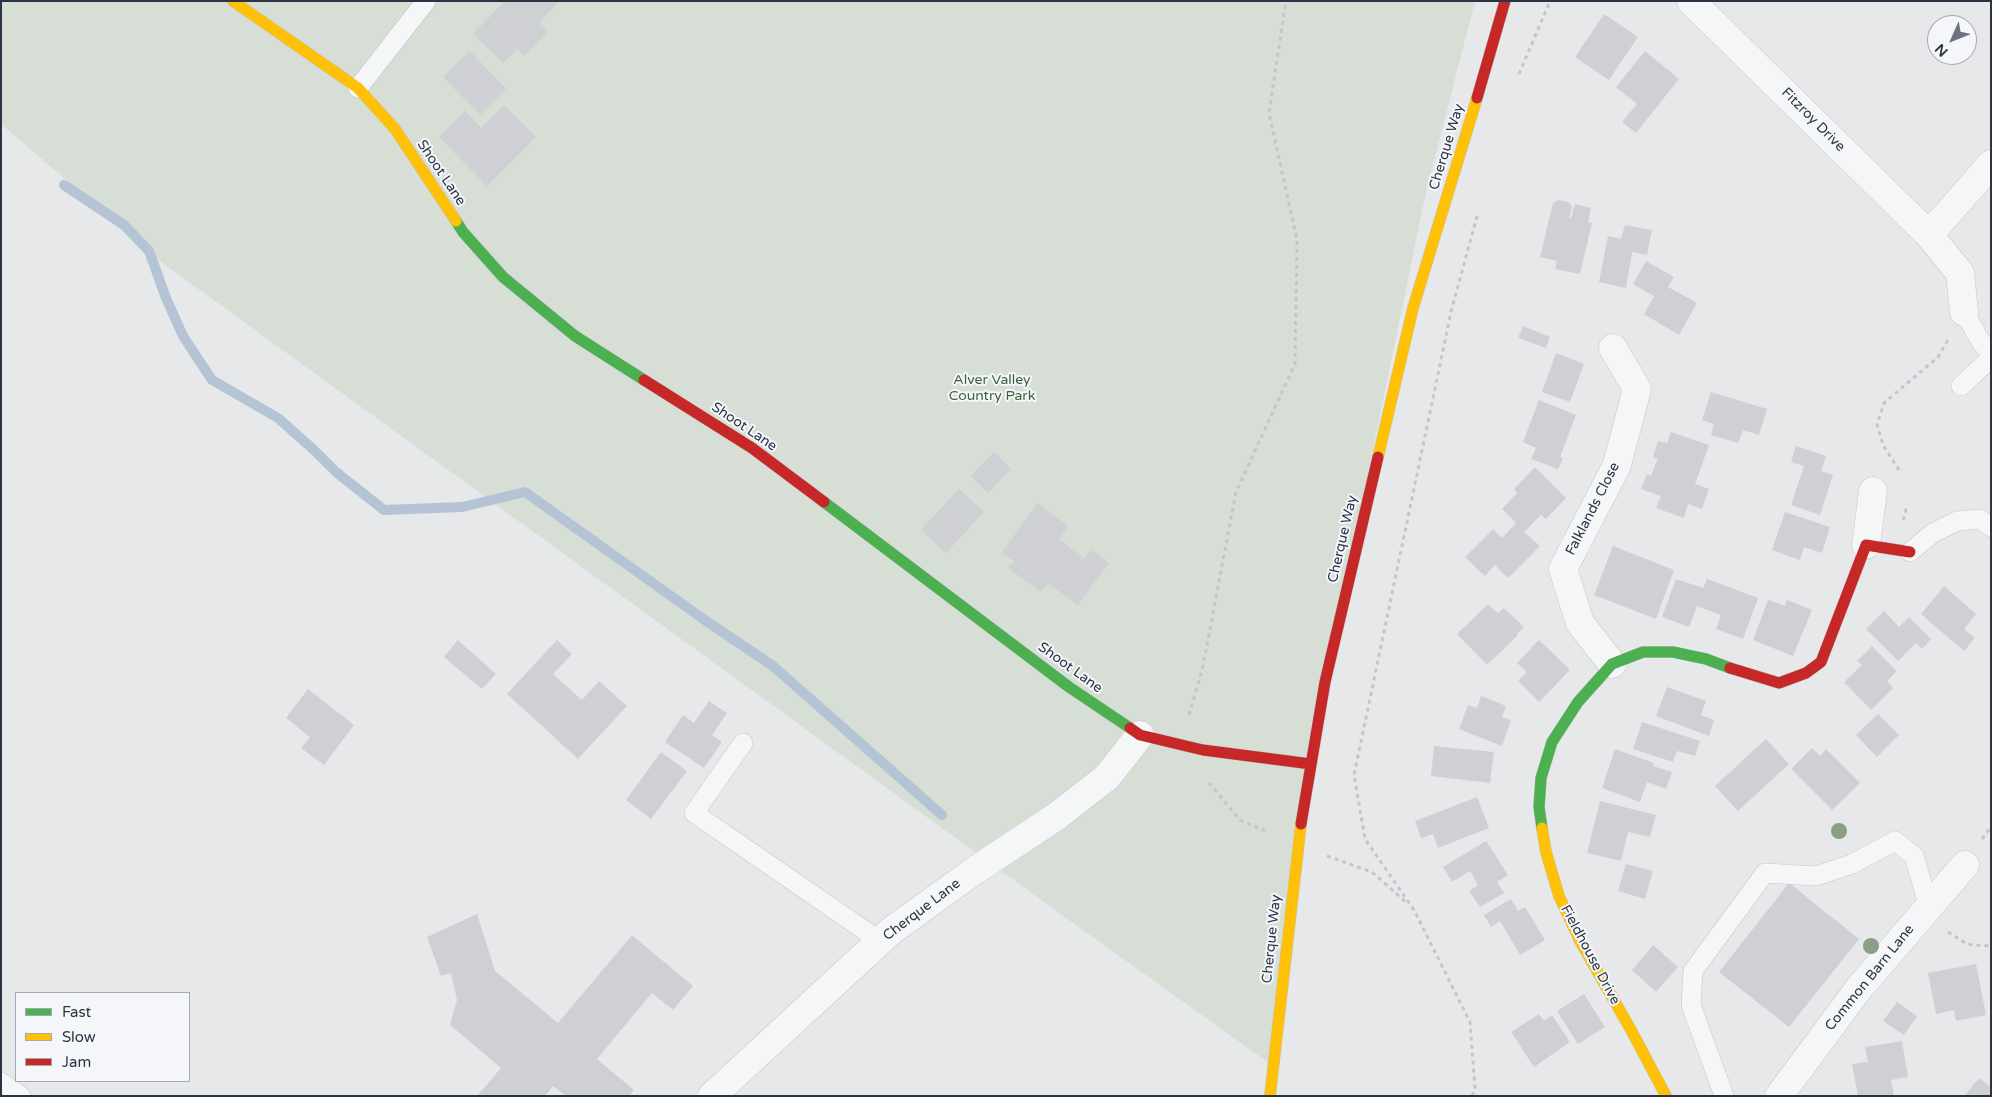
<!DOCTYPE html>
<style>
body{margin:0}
#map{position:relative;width:1992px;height:1097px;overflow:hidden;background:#e6e8ea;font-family:"Varela Round",sans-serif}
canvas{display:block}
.frame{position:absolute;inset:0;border:2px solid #2b3445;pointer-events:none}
.legend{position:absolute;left:15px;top:992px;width:175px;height:90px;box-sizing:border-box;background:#f4f6f9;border:1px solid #a4a8b1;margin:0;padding:6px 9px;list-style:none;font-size:15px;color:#2b3445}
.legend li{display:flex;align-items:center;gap:10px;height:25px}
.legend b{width:25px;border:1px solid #a4a8b1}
.north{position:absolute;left:1927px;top:15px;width:50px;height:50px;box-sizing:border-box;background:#f4f6f9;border:1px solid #a4a8b1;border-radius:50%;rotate:226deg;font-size:14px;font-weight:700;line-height:20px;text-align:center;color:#2b3445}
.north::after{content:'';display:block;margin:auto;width:18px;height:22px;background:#6c737f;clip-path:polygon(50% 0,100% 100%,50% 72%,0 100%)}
</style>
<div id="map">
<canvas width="1992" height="1097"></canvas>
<div class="frame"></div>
<ul class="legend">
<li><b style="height:6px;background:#4caf50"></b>Fast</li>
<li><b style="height:6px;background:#ffc107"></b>Slow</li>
<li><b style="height:6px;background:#c62828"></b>Jam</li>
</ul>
<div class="north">N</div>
</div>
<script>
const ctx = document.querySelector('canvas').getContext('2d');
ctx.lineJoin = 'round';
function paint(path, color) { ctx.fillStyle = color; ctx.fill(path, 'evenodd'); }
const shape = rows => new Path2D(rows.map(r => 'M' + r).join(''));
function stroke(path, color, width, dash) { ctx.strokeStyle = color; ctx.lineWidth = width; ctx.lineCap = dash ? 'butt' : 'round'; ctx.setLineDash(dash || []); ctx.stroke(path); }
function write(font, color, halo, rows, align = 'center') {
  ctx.font = font + ' "Varela Round",sans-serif'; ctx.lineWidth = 4; ctx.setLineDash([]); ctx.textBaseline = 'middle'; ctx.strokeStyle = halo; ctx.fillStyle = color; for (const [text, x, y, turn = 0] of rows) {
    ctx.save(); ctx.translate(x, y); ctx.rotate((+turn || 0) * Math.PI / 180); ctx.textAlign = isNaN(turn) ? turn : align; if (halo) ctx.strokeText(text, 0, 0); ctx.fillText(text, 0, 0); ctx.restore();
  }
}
paint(shape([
 [1,1,1475,1,1426,192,1325,682,1273,1066,1073,923,164,264,1,124]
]), '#d6ded6');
stroke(shape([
 [64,185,124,225,149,251,166,298,183,336,212,380,278,418,314,450,336,472,384,510,462,507,525,492,709,623,773,666,942,815]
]), '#b4c4d5', 10);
paint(shape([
 [505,1,560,1,539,22,548,31,524,56,517,49,503,63,473,34],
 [1604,14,1638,37,1609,80,1575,57],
 [470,51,506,89,480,115,443,77],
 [1645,51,1679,79,1636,133,1622,122,1637,104,1616,87],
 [504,105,536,137,487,186,439,137,465,111,481,128],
 [1559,200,1568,202,1572,207,1569,218,1571,218,1575,204,1591,208,1588,222,1592,223,1580,274,1555,269,1557,261,1540,257,1553,203],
 [1625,225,1652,230,1647,255,1632,252,1626,288,1599,282,1608,236,1621,239],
 [1646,261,1674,277,1668,287,1697,303,1679,335,1644,314,1654,296,1633,284],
 [1523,326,1550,337,1546,348,1518,338],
 [1556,353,1584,364,1570,402,1542,392],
 [1711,392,1767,409,1759,435,1743,430,1738,443,1711,435,1714,424,1702,420],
 [1539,400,1576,415,1560,457,1563,458,1558,469,1531,459,1536,448,1523,442],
 [1671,432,1709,445,1695,484,1709,489,1702,509,1688,504,1684,518,1656,508,1661,496,1641,489,1647,474,1651,476,1655,465,1658,459,1653,457,1658,441,1667,443],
 [1796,446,1826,456,1821,471,1833,475,1820,515,1791,505,1804,466,1791,462],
 [994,452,1011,469,988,493,971,476],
 [1535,467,1566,498,1546,519,1541,515,1524,532,1540,546,1508,578,1495,565,1485,576,1465,557,1493,529,1502,538,1516,523,1502,509,1517,493,1514,489],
 [959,489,984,512,946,553,921,530],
 [1038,503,1068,526,1059,539,1084,559,1091,550,1109,563,1078,605,1048,583,1041,592,1008,568,1014,561,1002,552],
 [1785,512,1830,527,1822,553,1804,547,1800,560,1772,550],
 [1613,546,1674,570,1656,619,1594,595],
 [1676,579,1703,588,1707,579,1758,598,1743,639,1716,629,1721,615,1697,606,1689,627,1662,617],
 [1944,586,1976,614,1964,629,1975,638,1964,651,1921,614],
 [1768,600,1785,606,1787,600,1812,610,1793,656,1753,640],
 [1488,604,1498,613,1504,608,1524,627,1517,634,1518,635,1487,665,1457,634],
 [1884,611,1899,627,1909,617,1931,639,1922,649,1916,643,1898,661,1866,629],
 [458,640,496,674,482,689,444,657],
 [557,640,572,654,553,674,582,700,599,681,627,706,578,759,507,694],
 [1539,640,1570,670,1539,702,1518,681,1527,672,1517,663],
 [1872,646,1897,671,1887,681,1893,688,1871,710,1844,682,1862,665,1857,661],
 [1667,687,1706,701,1701,715,1714,720,1709,736,1656,716],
 [308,689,354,725,324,765,301,748,310,737,286,718],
 [1481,696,1506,706,1502,717,1511,720,1502,746,1459,729,1468,705,1477,708],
 [709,701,727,713,712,735,722,742,704,768,665,742,683,715,694,723],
 [1878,714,1899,735,1877,757,1856,735],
 [1642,722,1700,741,1695,756,1677,751,1673,762,1633,749],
 [1766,739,1789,764,1738,811,1715,786],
 [1434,746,1494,752,1490,783,1431,776],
 [1812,748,1820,756,1826,749,1860,783,1832,810,1791,769],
 [1615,749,1654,763,1653,766,1672,772,1666,789,1647,782,1640,802,1602,788],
 [661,752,687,771,651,819,626,800],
 [1477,797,1489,828,1438,848,1433,834,1421,838,1415,821],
 [1600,801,1656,815,1650,837,1628,832,1621,861,1587,853],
 [1486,841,1508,875,1497,882,1504,893,1480,907,1469,891,1478,885,1470,871,1452,882,1443,867],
 [1626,864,1653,871,1645,899,1618,891],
 [1789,883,1859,939,1789,1027,1719,972],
 [1511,899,1518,911,1525,907,1545,940,1520,955,1500,921,1491,927,1484,915],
 [477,914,495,971,558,1023,632,935,693,986,673,1010,652,993,597,1059,634,1090,629,1096,566,1096,553,1086,545,1096,477,1096,501,1068,450,1025,457,1000,451,973,441,976,427,937],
 [1653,945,1678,967,1656,992,1632,970],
 [1976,964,1986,1015,1956,1021,1954,1010,1936,1014,1928,973],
 [1584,994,1605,1027,1578,1044,1557,1011],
 [1897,1002,1917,1016,1904,1035,1883,1021],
 [1539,1014,1544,1021,1552,1015,1570,1042,1534,1067,1511,1032],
 [1902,1041,1908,1077,1891,1080,1894,1096,1858,1096,1852,1064,1868,1062,1865,1047],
 [1979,1078,1991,1087,1991,1096,1964,1096]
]), '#ced0d3');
const lane = shape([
 [358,88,426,1],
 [1964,312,1981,342,1991,353],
 [1961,386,1991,358],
 [1910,552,1933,533,1957,521,1980,519,1991,527],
 [743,743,694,813,880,941],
 [1,1082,21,1096],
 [1724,1096,1691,1005,1693,971,1765,873,1816,876,1852,864,1895,841,1914,856,1929,907]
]);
const street = shape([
 [1691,1,1929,235],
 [1964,312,1960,273,1929,235,1991,164],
 [1866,545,1873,491],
 [1612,664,1580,623,1563,569,1617,465,1637,389,1613,348],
 [712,1096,891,931,974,871,1057,816,1107,777,1140,735],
 [1779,1096,1860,987,1965,865]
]);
const fast = shape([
 [456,221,463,232,503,277,575,336,644,380],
 [824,502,1069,687,1130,728],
 [1542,828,1539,807,1541,778,1552,742,1578,702,1612,664,1643,652,1673,652,1706,659,1730,668]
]);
const slow = shape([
 [233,1,358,88,395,129,456,221],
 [1378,457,1413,308,1477,98],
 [1542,828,1546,852,1559,896,1580,941,1631,1030,1666,1096],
 [1270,1096,1301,824]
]);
const jam = shape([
 [1477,98,1505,1],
 [644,380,752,448,824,502],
 [1730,668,1779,683,1806,673,1821,662,1866,545,1910,552],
 [1130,728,1140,735,1203,750,1311,764],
 [1301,824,1325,682,1378,457]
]);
stroke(lane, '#c4c6c8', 20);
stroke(street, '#c4c6c8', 29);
stroke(fast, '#c4c6c8', 12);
stroke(slow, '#c4c6c8', 12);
stroke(jam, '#c4c6c8', 12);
stroke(shape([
 [1519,74,1550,1],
 [1899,470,1883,445,1877,424,1884,403,1938,357,1949,338],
 [1903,520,1906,514,1905,505],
 [1189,715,1203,666,1236,492,1295,364,1297,240,1269,113,1286,1],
 [1209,783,1240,820,1268,832],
 [1982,839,1991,827],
 [1327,856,1372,872,1408,904],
 [1948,932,1967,944,1984,946,1991,945],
 [1472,1096,1475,1089,1470,1022,1414,910,1365,839,1354,775,1451,312,1477,216]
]), '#c5c6ca', 3, [4, 4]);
stroke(lane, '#f5f6f7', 19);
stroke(street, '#f5f6f7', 28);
stroke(fast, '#4caf50', 11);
stroke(slow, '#ffc107', 11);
stroke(jam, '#c62828', 11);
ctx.fillStyle = '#8a9e88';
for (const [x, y] of [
 [1839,831],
 [1871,946]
]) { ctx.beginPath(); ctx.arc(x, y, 8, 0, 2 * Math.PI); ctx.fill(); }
write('14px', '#2b3445', '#f4f6f9', [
 ["Fitzroy Drive",1813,120,45],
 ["Cherque Way",1447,147,-73],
 ["Shoot Lane",441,173,56],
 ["Shoot Lane",744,427,34],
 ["Falklands Close",1593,509,-63],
 ["Cherque Way",1343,539,-77],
 ["Shoot Lane",1070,668,36],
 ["Cherque Lane",922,910,-37],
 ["Cherque Way",1272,939,-84],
 ["Fieldhouse Drive",1590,955,62],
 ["Common Barn Lane",1870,978,-51]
]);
write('14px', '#3f6138', '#f4f6f9', [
 ["Alver Valley",992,380],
 ["Country Park",992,396]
]);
</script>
